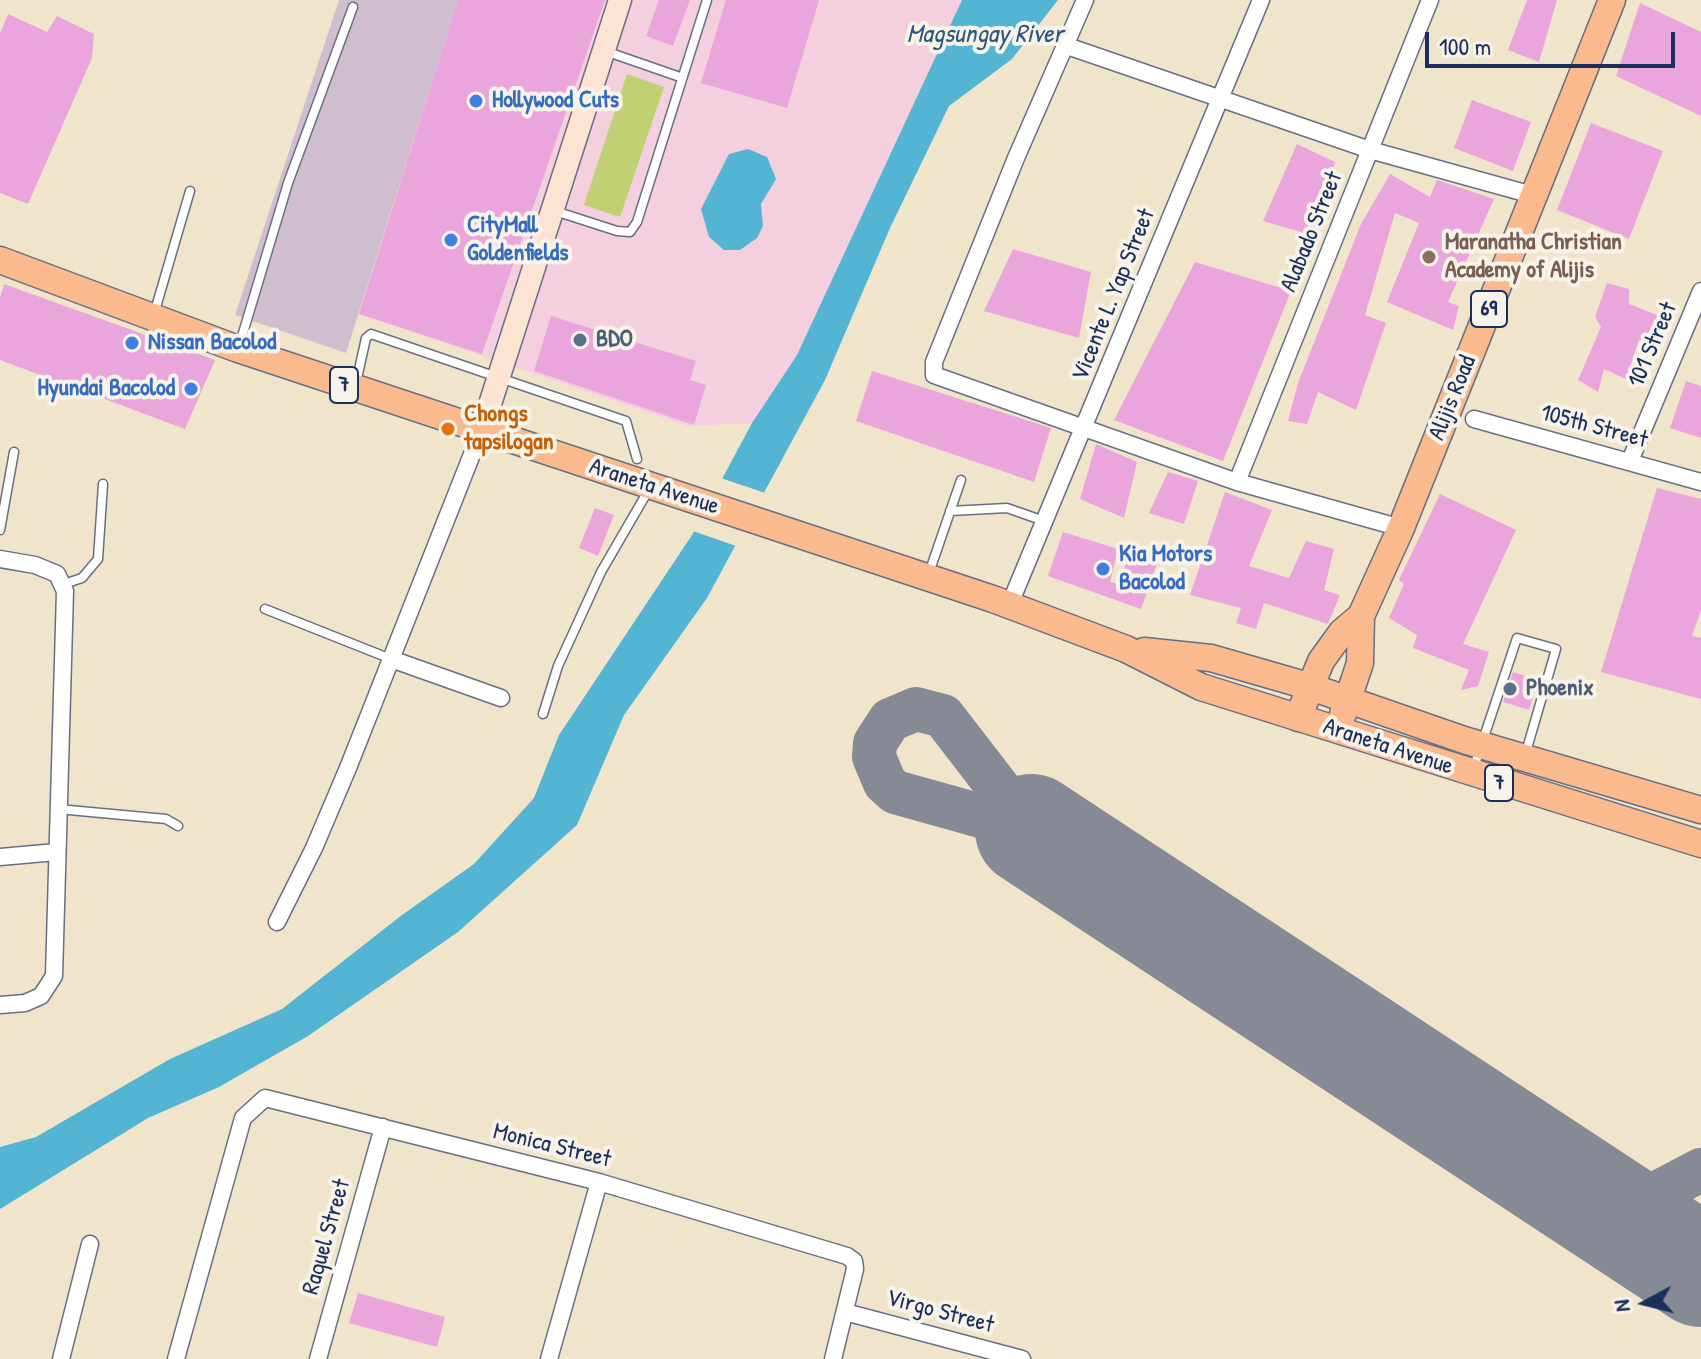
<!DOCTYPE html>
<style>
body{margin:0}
#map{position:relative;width:1701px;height:1359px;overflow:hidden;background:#f0e5cb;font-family:"Patrick Hand",sans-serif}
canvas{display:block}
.north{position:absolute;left:1605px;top:1263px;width:80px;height:80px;-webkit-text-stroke:6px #f7f3e8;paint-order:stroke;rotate:263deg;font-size:22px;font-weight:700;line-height:32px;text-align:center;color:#1b2f5e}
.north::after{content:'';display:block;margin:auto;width:28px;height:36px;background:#1b2f5e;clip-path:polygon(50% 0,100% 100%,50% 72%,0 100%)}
.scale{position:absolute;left:1425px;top:32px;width:250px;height:36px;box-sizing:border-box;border:4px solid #1b2f5e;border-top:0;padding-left:10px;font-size:24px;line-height:28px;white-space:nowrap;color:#1b2f5e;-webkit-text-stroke:6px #f7f3e8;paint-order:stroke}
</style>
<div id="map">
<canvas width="1701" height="1359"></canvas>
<div class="north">N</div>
<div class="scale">100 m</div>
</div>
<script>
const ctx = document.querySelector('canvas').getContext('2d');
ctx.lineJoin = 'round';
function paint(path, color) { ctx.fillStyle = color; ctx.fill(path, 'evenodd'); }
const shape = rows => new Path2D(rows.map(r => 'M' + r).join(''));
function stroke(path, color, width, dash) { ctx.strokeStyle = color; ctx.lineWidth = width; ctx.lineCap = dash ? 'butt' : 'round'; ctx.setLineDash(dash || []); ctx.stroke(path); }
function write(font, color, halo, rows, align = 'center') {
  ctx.font = font + ' "Patrick Hand",sans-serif'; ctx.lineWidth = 8; ctx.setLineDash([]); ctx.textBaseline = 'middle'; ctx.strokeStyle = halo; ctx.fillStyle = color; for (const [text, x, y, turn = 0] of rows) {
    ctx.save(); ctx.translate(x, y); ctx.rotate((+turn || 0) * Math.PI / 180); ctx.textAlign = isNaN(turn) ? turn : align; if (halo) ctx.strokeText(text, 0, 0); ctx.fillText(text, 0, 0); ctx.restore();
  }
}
paint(shape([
 [458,0,962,0,797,355,752,423,688,426,359,314]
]), '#f4cfdd');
paint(shape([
 [339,0,458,0,346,353,235,315]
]), '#d0bdcd');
paint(shape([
 [627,74,664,87,620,217,584,205]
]), '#c0d072');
paint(shape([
 [962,0,1058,0,1012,59,949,106,890,228,825,380,707,598,624,715,577,825,458,932,308,1036,219,1087,148,1118,0,1209,0,1147,36,1137,170,1059,282,1009,402,915,474,864,534,798,559,735,692,535,752,423,797,355],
 [748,149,767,157,776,179,761,204,763,226,757,238,740,250,724,250,709,237,701,209,729,154]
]), '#54b4d3');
paint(shape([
 [718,477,768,494,739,547,690,530]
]), '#f0e5cb');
stroke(shape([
 [916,709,943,716,1031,830,895,792,885,783,874,757,875,743,890,720,916,709],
 [1615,1215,1701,1170]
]), '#868a94', 44);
stroke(shape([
 [1031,830,1701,1271]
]), '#868a94', 112);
paint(shape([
 [458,0,605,0,482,354,359,314],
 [659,0,690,0,673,46,646,36],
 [726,0,819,0,787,108,701,83],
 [1527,0,1557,0,1539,62,1508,50],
 [1640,3,1701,32,1701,116,1616,76],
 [8,14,47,32,57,16,94,34,92,58,28,204,0,193,0,34],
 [1472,100,1531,122,1513,171,1454,148],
 [1591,123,1663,151,1629,239,1557,210],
 [1297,144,1335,162,1314,236,1263,221],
 [1390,174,1430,197,1437,180,1494,199,1448,302,1459,306,1453,330,1387,302,1419,223,1395,213,1365,315,1386,323,1356,410,1318,392,1307,424,1288,421,1298,383,1361,224],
 [1013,249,1091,272,1079,338,984,311],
 [1195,262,1291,291,1223,461,1114,420],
 [1607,283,1629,289,1629,304,1665,318,1658,341,1639,340,1626,379,1604,369,1598,392,1578,380,1601,327,1595,317],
 [4,284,215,360,185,429,0,360,0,298],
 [551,316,696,361,690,380,706,385,694,425,534,371],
 [872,371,1051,428,1034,482,856,421],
 [1686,381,1701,386,1701,438,1670,428],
 [1096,444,1137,462,1124,518,1080,499],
 [1168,472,1198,481,1184,524,1149,513],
 [1657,488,1701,499,1701,610,1692,636,1701,638,1701,699,1601,672],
 [1225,492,1272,510,1249,566,1289,578,1306,541,1334,549,1324,590,1340,595,1328,624,1264,603,1256,629,1236,623,1241,608,1190,595],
 [1440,494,1516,530,1463,644,1489,652,1478,686,1461,690,1469,670,1413,648,1417,635,1389,618,1404,584,1399,580],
 [595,508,614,515,598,556,579,548],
 [1063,532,1118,549,1110,582,1117,584,1131,553,1158,561,1141,609,1048,576],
 [1513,672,1538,680,1529,710,1503,702],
 [358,1293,445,1317,437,1347,349,1323]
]), '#eaa5dd');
const lane = shape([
 [605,51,680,77],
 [555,211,617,231,630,232,637,222,707,0],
 [154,314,190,191],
 [240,343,288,183,353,7],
 [356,383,366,338,371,334,626,421,637,459],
 [950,511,1007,508,1044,521],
 [0,530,14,452],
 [929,573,961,480],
 [64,584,82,578,98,559,103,484],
 [265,609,391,659],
 [543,714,558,666,601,572,648,491],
 [1473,770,1517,638,1556,649,1526,752],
 [58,809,166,819,178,826]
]);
const street = shape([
 [1085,0,1016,158,934,362,934,375,1237,482,1401,528],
 [1067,46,1370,150,1536,196],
 [1474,419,1701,482],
 [1630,461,1701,291],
 [1237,482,1430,0],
 [0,559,35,565,57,574,65,591,54,976,41,996,25,1003,0,1005],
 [1009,606,1261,0],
 [391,659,501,698],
 [0,857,56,852],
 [277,922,314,848,348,768,482,429],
 [845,1312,1022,1359],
 [61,1359,90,1244],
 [176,1359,243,1118,265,1098,599,1182,847,1256,854,1261,855,1269,833,1359],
 [318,1359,383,1127],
 [549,1359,599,1182]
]);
const secondary = shape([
 [482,429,620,0]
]);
const primary = shape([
 [0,260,238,349,993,599,1126,649,1201,687,1701,844],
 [1144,651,1211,658,1308,686,1464,740,1701,810],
 [1343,714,1360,663,1361,616],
 [1298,718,1321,661,1342,632,1361,616,1401,528,1612,0]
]);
stroke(lane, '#666f84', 11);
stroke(street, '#666f84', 19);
stroke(secondary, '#666f84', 25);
stroke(primary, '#666f84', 29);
stroke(lane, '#fff', 8);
stroke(street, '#fff', 16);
stroke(secondary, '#fde3d1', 22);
stroke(primary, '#fbba8d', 26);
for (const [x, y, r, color] of [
 [476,101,8,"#3f7fe0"],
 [451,240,8,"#3f7fe0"],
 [1429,257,8,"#8d6e63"],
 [580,340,8,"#5c6f8a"],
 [132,343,8,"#3f7fe0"],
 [191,389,8,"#3f7fe0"],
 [448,429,8,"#e8710a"],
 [1103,569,8,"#3f7fe0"],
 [1510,689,8,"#5c6f8a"]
]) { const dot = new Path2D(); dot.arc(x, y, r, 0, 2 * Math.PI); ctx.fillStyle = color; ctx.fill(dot); stroke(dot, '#f7f3e8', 3); }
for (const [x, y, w] of [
 [1489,309,36],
 [344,385,28],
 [1499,783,28]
]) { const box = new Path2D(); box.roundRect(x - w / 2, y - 18, w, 36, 6); ctx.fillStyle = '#f7f3e8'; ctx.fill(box); stroke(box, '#1b2f5e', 2); }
write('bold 22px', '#1b2f5e', null, [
 ["69",1489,309],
 ["7",344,385],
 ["7",1499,783]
]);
write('bold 24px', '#366cbe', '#f7f3e8', [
 ["Hollywood Cuts",492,101],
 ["CityMall",467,226],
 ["Goldenfields",467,254],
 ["Nissan Bacolod",148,343],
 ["Hyundai Bacolod",175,389,"right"],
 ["Kia Motors",1119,555],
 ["Bacolod",1119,583]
], 'left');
write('24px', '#1b2f5e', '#f7f3e8', [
 ["Alabado Street",1312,232,-68],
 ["Vicente L. Yap Street",1114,295,-68],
 ["101 Street",1653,345,-67],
 ["Alijis Road",1453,398,-68],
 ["105th Street",1594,427,15],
 ["Araneta Avenue",654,487,18],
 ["Araneta Avenue",1388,747,18],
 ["Monica Street",552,1146,14],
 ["Raquel Street",327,1237,-74],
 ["Virgo Street",940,1312,15]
]);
write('bold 24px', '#785e54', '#f7f3e8', [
 ["Maranatha Christian",1445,243],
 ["Academy of Alijis",1445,271]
], 'left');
write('bold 24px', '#4e5e75', '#f7f3e8', [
 ["BDO",596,340],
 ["Phoenix",1526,689]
], 'left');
write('bold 24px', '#c56008', '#f7f3e8', [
 ["Chongs",464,415],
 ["tapsilogan",464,443]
], 'left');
write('italic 26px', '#2c5781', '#f7f3e8', [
 ["Magsungay River",985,35]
]);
</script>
